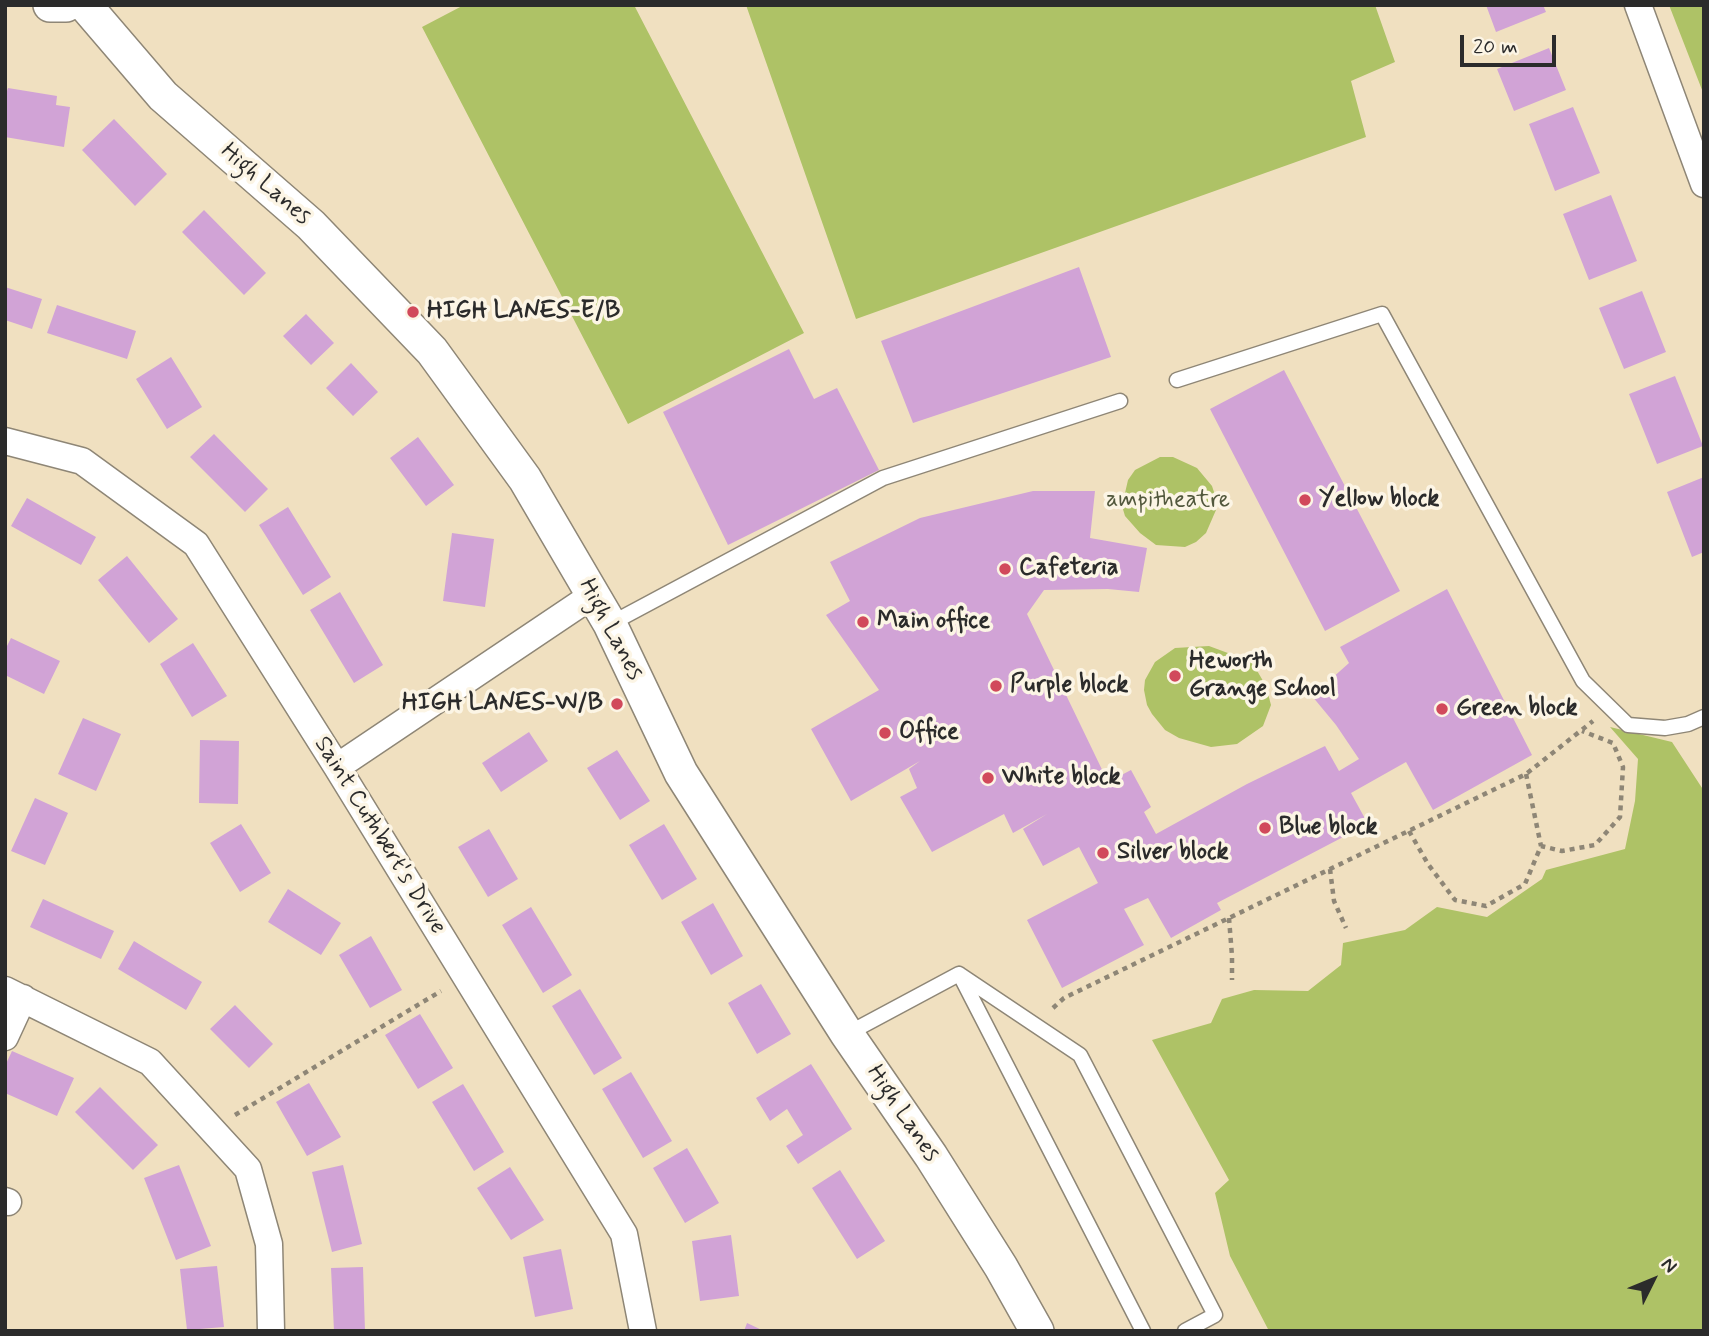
<!DOCTYPE html>
<style>
body{margin:0}
#map{position:relative;width:1709px;height:1336px;overflow:hidden;background:#f0e0c0;font-family:Mynerve,sans-serif}
canvas{display:block}
.frame{position:absolute;inset:0;border:7px solid #2b2b2b;pointer-events:none}
.north{position:absolute;left:1618px;top:1245px;width:70px;height:70px;-webkit-text-stroke:5px #fcf5e5;paint-order:stroke;rotate:47deg;font-size:19px;font-weight:700;line-height:28px;text-align:center;color:#2b2b2b}
.north::after{content:'';display:block;margin:auto;width:24px;height:32px;background:#2b2b2b;clip-path:polygon(50% 0,100% 100%,50% 72%,0 100%)}
.scale{position:absolute;left:1460px;top:35px;width:96px;height:32px;box-sizing:border-box;border:4px solid #2b2b2b;border-top:0;padding-left:9px;font-size:21px;line-height:24px;white-space:nowrap;color:#2b2b2b;-webkit-text-stroke:5px #fcf5e5;paint-order:stroke}
</style>
<div id="map">
<canvas width="1709" height="1336"></canvas>
<div class="frame"></div>
<div class="north">N</div>
<div class="scale">20 m</div>
</div>
<script>
const ctx = document.querySelector('canvas').getContext('2d');
ctx.lineJoin = 'round';
function paint(path, color) { ctx.fillStyle = color; ctx.fill(path, 'evenodd'); }
const shape = rows => new Path2D(rows.map(r => 'M' + r).join(''));
function stroke(path, color, width, dash) { ctx.strokeStyle = color; ctx.lineWidth = width; ctx.lineCap = dash ? 'butt' : 'round'; ctx.setLineDash(dash || []); ctx.stroke(path); }
function write(font, color, halo, rows, align = 'center') {
  ctx.font = font + ' Mynerve,sans-serif'; ctx.lineWidth = 7; ctx.setLineDash([]); ctx.textBaseline = 'middle'; ctx.strokeStyle = halo; ctx.fillStyle = color; for (const [text, x, y, turn = 0] of rows) {
    ctx.save(); ctx.translate(x, y); ctx.rotate((+turn || 0) * Math.PI / 180); ctx.textAlign = isNaN(turn) ? turn : align; if (halo) ctx.strokeText(text, 0, 0); ctx.fillText(text, 0, 0); ctx.restore();
  }
}
paint(shape([
 [464,5,634,5,804,333,628,424,422,27],
 [746,5,1375,5,1395,62,1351,81,1366,137,856,319],
 [1669,5,1704,5,1704,95],
 [1160,457,1173,457,1197,468,1212,486,1215,495,1216,510,1206,533,1196,542,1185,547,1156,545,1140,533,1125,516,1122,506,1128,480,1135,470],
 [1209,646,1252,662,1266,686,1271,705,1263,726,1237,744,1211,747,1179,738,1165,730,1152,714,1147,705,1144,690,1145,680,1155,662,1175,648],
 [1610,727,1672,742,1704,791,1704,1331,1269,1331,1230,1256,1215,1193,1229,1180,1152,1040,1211,1023,1222,999,1254,990,1308,991,1341,965,1343,943,1405,930,1437,907,1487,917,1542,879,1546,870,1625,849,1635,801,1638,759]
]), '#aec266');
paint(shape([
 [1486,5,1543,5,1546,12,1496,32],
 [1549,48,1566,90,1514,111,1497,69],
 [8,88,57,96,56,105,70,107,64,147,5,137,5,97],
 [1573,107,1600,173,1555,191,1529,124],
 [114,119,167,174,135,206,82,150],
 [1611,195,1637,261,1589,280,1563,214],
 [204,210,266,273,244,295,182,232],
 [1079,267,1111,357,913,423,881,341],
 [5,287,42,299,32,329,5,320],
 [1642,291,1666,352,1624,369,1599,308],
 [57,305,136,331,127,359,47,333],
 [306,314,334,343,311,365,283,336],
 [789,349,814,399,837,388,879,470,728,545,663,412],
 [171,357,202,407,167,429,136,379],
 [351,363,378,392,353,416,326,388],
 [1284,370,1400,591,1325,631,1210,409],
 [1675,376,1703,446,1657,464,1629,394],
 [214,434,268,489,245,512,190,457],
 [418,437,454,485,426,506,390,458],
 [1704,477,1704,552,1692,557,1667,492],
 [1033,491,1095,491,1090,538,1147,548,1139,592,1108,589,1044,590,1027,614,1108,782,1131,770,1151,807,1144,812,1156,834,1247,784,1325,746,1339,771,1359,759,1336,725,1312,696,1349,663,1340,647,1447,589,1532,755,1433,810,1406,762,1351,793,1368,824,1217,903,1221,910,1171,938,1148,898,1124,909,1144,945,1062,988,1027,920,1098,883,1079,847,1043,866,1023,829,1047,814,1013,833,1004,814,932,852,900,797,917,788,909,769,920,761,851,801,811,729,879,690,826,615,850,601,830,562,920,518],
 [27,498,96,537,81,565,11,526],
 [288,507,331,577,303,595,259,525],
 [452,533,494,539,485,607,443,601],
 [127,556,178,619,149,643,98,580],
 [340,592,383,665,354,683,310,610],
 [11,638,60,661,44,694,5,675,5,650],
 [193,643,227,696,192,717,160,664],
 [83,718,121,734,96,791,58,774],
 [529,732,548,761,501,792,482,763],
 [200,740,239,741,238,804,199,803],
 [617,750,650,801,620,820,587,768],
 [35,798,68,813,45,865,11,851],
 [241,824,271,873,240,892,210,843],
 [664,824,697,879,662,900,629,845],
 [489,829,518,879,488,897,458,847],
 [288,889,341,923,321,955,268,922],
 [43,899,114,931,101,959,30,927],
 [713,903,743,956,711,975,681,922],
 [531,907,572,975,543,993,502,925],
 [371,936,402,990,370,1008,339,955],
 [134,941,202,982,186,1010,118,969],
 [761,984,791,1034,757,1054,728,1003],
 [580,989,622,1058,594,1075,552,1006],
 [235,1005,273,1044,249,1068,210,1029],
 [420,1014,453,1068,418,1089,385,1035],
 [12,1051,74,1078,57,1116,5,1093,5,1066],
 [811,1064,852,1129,798,1164,786,1146,803,1135,787,1109,770,1121,756,1098],
 [631,1072,672,1141,643,1158,602,1089],
 [309,1083,341,1137,307,1156,276,1102],
 [463,1084,504,1152,474,1171,432,1102],
 [100,1087,158,1145,133,1170,75,1112],
 [687,1148,719,1203,685,1223,653,1168],
 [179,1165,211,1246,176,1260,144,1178],
 [343,1165,362,1244,332,1252,312,1172],
 [510,1167,544,1220,511,1240,477,1188],
 [840,1170,885,1241,857,1259,812,1188],
 [731,1235,739,1296,700,1301,692,1241],
 [561,1249,573,1309,535,1317,523,1257],
 [217,1266,224,1327,187,1330,180,1269],
 [363,1267,365,1331,334,1331,331,1268],
 [747,1323,764,1331,744,1331]
]), '#d1a3d6');
const service = shape([
 [1177,380,1382,314,1583,681,1628,725,1665,728,1688,724,1704,717],
 [610,624,883,478,1120,401],
 [959,974,1080,1055,1215,1315,1185,1331],
 [960,975,1143,1331],
 [847,1034,959,974]
]);
const minor = shape([
 [1638,5,1704,184],
 [5,441,82,461,196,544,337,767,624,1234,643,1331],
 [337,767,593,595],
 [5,990,150,1062,248,1169,269,1244,271,1331],
 [5,1037,23,998],
 [5,1201,8,1202]
]);
const tertiary = shape([
 [50,5,66,5],
 [85,5,163,96,311,225,432,351,525,479,610,624,681,773,847,1034,931,1156,1001,1267,1037,1331]
]);
stroke(service, '#8e8676', 17);
stroke(minor, '#8e8676', 29);
stroke(tertiary, '#8e8676', 36);
stroke(shape([
 [1526,774,1541,846],
 [1409,831,1428,864,1455,900,1486,906,1525,884,1541,846,1562,851,1595,845,1620,817,1623,767,1613,743,1582,731],
 [1330,869,1334,901,1346,928],
 [1229,918,1232,956,1232,980],
 [1053,1008,1064,998,1526,774,1593,721],
 [235,1115,441,991]
]), '#8e8676', 4.5, [5, 5]);
stroke(service, '#fff', 14);
stroke(minor, '#fff', 26);
stroke(tertiary, '#fff', 33);
for (const [x, y, r, color] of [
 [413,312,7,"#d1495b"],
 [1305,500,7,"#d1495b"],
 [1005,569,7,"#d1495b"],
 [863,622,7,"#d1495b"],
 [1175,676,7,"#d1495b"],
 [996,686,7,"#d1495b"],
 [617,704,7,"#d1495b"],
 [1442,709,7,"#d1495b"],
 [885,733,7,"#d1495b"],
 [988,778,7,"#d1495b"],
 [1265,828,7,"#d1495b"],
 [1103,853,7,"#d1495b"]
]) { const dot = new Path2D(); dot.arc(x, y, r, 0, 2 * Math.PI); ctx.fillStyle = color; ctx.fill(dot); stroke(dot, '#fcf5e5', 2.5); }
write('24px', '#2b2b2b', '#fcf5e5', [
 ["High Lanes",265,185,41],
 ["High Lanes",610,630,62],
 ["Saint Cuthbert's Drive",379,836,58],
 ["High Lanes",902,1114,56]
]);
write('bold 24px', '#2b2b2b', '#fcf5e5', [
 ["HIGH LANES-E/B",427,312],
 ["Yellow block",1319,500],
 ["Cafeteria",1019,569],
 ["Main office",877,622],
 ["Heworth",1189,662],
 ["Grange School",1189,690],
 ["Purple block",1010,686],
 ["HIGH LANES-W/B",603,704,"right"],
 ["Green block",1456,709],
 ["Office",899,733],
 ["White block",1002,778],
 ["Blue block",1279,828],
 ["Silver block",1117,853]
], 'left');
write('24px', '#52583d', '#fcf5e5', [
 ["ampitheatre",1168,501]
]);
</script>
